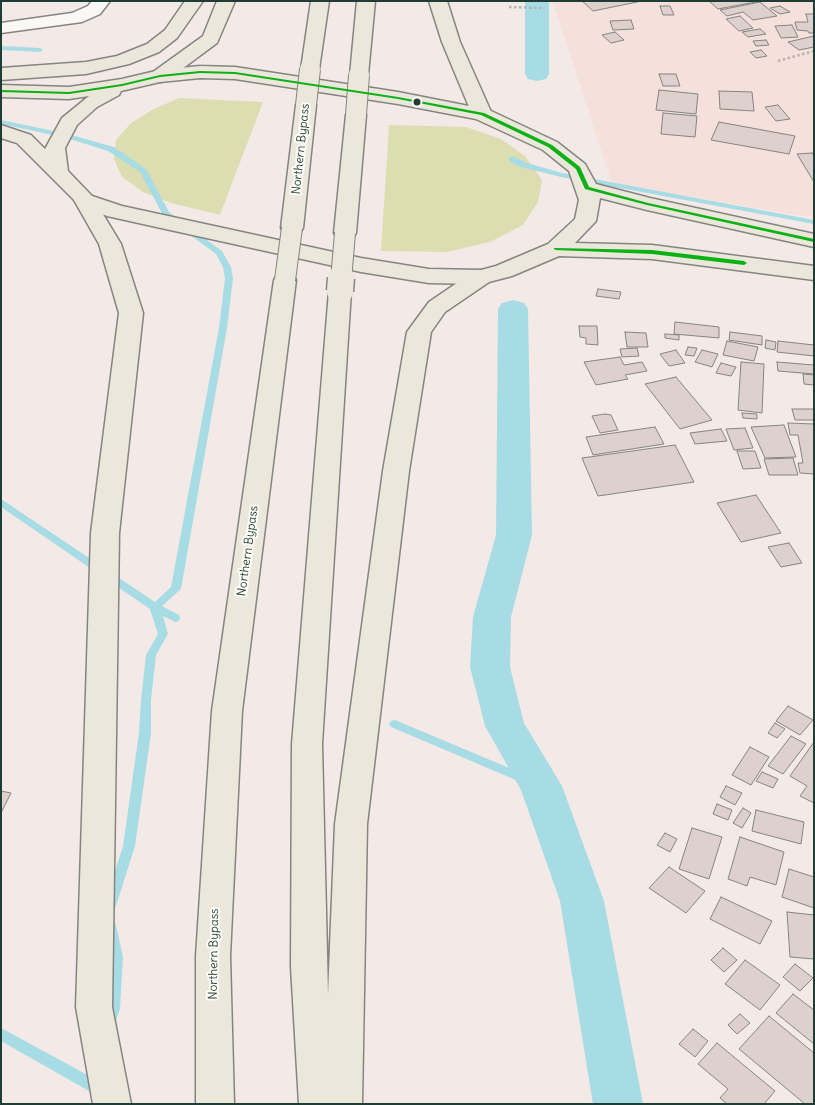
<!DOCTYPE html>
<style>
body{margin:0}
#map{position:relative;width:815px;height:1105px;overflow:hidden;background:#f3eae7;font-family:Delius,sans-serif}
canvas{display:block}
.frame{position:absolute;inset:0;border:2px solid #1f3d34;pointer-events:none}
</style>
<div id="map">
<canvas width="815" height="1105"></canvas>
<div class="frame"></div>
</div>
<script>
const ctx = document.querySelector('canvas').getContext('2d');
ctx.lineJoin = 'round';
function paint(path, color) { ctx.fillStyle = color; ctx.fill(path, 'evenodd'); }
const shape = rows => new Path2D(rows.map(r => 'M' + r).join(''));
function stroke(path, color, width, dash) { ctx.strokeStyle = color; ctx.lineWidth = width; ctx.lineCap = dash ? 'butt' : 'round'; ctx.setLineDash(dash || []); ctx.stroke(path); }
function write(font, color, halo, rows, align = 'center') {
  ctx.font = font + ' Delius,sans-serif'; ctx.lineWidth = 4; ctx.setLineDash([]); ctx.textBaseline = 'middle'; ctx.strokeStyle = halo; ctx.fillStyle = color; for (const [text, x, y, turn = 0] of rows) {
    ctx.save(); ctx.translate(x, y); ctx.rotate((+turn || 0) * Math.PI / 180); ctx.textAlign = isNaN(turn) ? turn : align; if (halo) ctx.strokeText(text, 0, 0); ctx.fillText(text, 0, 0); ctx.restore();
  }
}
paint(shape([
 [556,1,814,1,814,218,612,183,553,2]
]), '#f5e0db');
paint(shape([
 [179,98,263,102,220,215,171,203,143,192,122,177,114,159,116,140,131,123,152,110],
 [389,125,466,127,501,139,525,156,542,180,538,202,523,225,490,242,447,252,381,251]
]), '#dcdeb2');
paint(shape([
 [1,46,40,48,43,50,40,52,1,50,1,46],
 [1,120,68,134,114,147,146,169,169,212,222,251,231,267,233,278,227,328,181,589,162,606,179,615,180,618,179,621,175,622,163,616,168,634,156,655,151,700,151,733,135,846,116,906,114,910,110,911,106,910,104,906,123,846,139,733,141,700,146,655,158,634,150,609,1,507,1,499,155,602,171,587,219,328,225,278,223,267,216,254,163,215,140,172,108,151,67,138,1,124,1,120],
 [509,157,515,157,527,163,562,173,814,220,814,224,561,177,521,167,509,161,509,157],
 [395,720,545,783,547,786,545,789,541,791,537,789,391,727,389,724,391,721,395,720],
 [110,920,114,921,116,925,123,957,120,1009,114,1026,109,1028,104,1026,102,1022,106,1009,111,957,104,925,106,921,110,920],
 [1,1028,106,1085,108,1090,106,1095,101,1097,96,1095,1,1041,1,1028]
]), '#a7dce4');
paint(shape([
 [525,1,549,1,549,74,546,79,537,81,528,79,525,74,525,1],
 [513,300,524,303,528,309,532,535,511,617,510,667,524,723,562,786,604,901,643,1104,593,1104,560,901,521,790,485,726,470,667,473,617,496,535,498,309,502,303,513,300]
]), '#a7dce4');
const building = shape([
 [582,1,642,1,593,11,582,1],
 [709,1,761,1,718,9,709,1],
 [760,2,777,16,753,20,743,12,727,16,720,10,760,2],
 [660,6,670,6,674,15,663,15,660,6],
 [780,6,790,12,780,14,770,8,780,6],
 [806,14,814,14,814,33,809,33,808,31,797,30,795,22,808,22,806,14],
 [740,16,753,28,739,31,726,19,740,16],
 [631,20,634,29,613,30,610,21,631,20],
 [792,25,798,37,781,38,775,26,792,25],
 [760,29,766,34,748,37,742,32,760,29],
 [615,32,624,40,611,43,602,35,615,32],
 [814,36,814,47,799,50,788,42,814,36],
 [766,40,769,45,756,46,753,41,766,40],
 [761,50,767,56,756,58,750,52,761,50],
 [659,74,676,74,680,86,663,86,659,74],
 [659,90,698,94,696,114,656,110,659,90],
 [719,91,752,92,754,111,720,109,719,91],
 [778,105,790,119,776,121,765,107,778,105],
 [663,113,697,116,695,137,661,134,663,113],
 [719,122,795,136,789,154,711,140,719,122],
 [812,153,814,156,814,182,797,154,812,153],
 [598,289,621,292,619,299,596,296,598,289],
 [675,322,719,327,719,338,674,334,675,322],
 [579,326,597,326,598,345,586,344,586,338,580,337,579,326],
 [625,332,646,333,648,347,627,347,625,332],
 [730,332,762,336,762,345,729,340,730,332],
 [665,334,679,335,679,340,665,338,665,334],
 [766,340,776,342,775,350,765,348,766,340],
 [727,341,758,347,754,361,723,355,727,341],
 [778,341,814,345,814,356,777,352,778,341],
 [688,347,697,348,694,356,685,355,688,347],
 [637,348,639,356,622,357,620,349,637,348],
 [676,350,685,363,669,366,660,354,676,350],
 [702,350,718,354,712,367,695,362,702,350],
 [620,357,624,365,642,362,647,371,625,375,628,379,596,385,584,362,620,357],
 [741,362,764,364,762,413,738,410,741,362],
 [777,362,814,365,814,374,778,371,777,362],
 [721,363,736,367,731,376,716,373,721,363],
 [803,374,814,375,814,385,804,384,803,374],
 [676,377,712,420,680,429,645,384,676,377],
 [792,409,814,409,814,420,795,420,792,409],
 [742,413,757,414,757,419,743,418,742,413],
 [605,414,611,415,618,430,600,433,592,416,605,414],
 [788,423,814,424,814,474,800,473,798,463,803,463,798,435,790,435,788,423],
 [784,425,796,457,765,458,751,427,784,425],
 [655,427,664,444,593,455,586,437,655,427],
 [745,428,753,448,734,450,726,429,745,428],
 [721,429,727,441,695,444,690,433,721,429],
 [675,445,694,482,598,496,582,458,675,445],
 [737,451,755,451,761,468,743,469,737,451],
 [793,458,798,475,769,475,764,459,793,458],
 [756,495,781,533,741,542,717,503,756,495],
 [789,543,802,563,781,567,768,547,789,543],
 [788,706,813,720,800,735,776,721,788,706],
 [775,723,785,729,777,738,768,733,775,723],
 [791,736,806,744,783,774,768,766,791,736],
 [814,742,814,803,800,796,807,786,790,776,814,742],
 [750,747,769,757,751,785,732,775,750,747],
 [762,772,778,779,773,788,756,781,762,772],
 [726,786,742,793,735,805,720,797,726,786],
 [1,791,11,793,1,813,1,791],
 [717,804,732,810,728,820,713,814,717,804],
 [743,808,751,813,742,828,733,823,743,808],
 [756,810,804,822,801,844,752,831,756,810],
 [692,828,722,837,709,879,679,869,692,828],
 [665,833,677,839,670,852,657,845,665,833],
 [740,837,784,852,776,885,750,877,747,886,728,879,740,837],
 [669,867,705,891,686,913,649,888,669,867],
 [789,869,814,877,814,908,782,897,789,869],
 [721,897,772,921,760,944,710,919,721,897],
 [787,912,814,915,814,959,790,957,787,912],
 [723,948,737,960,724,972,711,960,723,948],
 [745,960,780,985,760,1010,725,984,745,960],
 [795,964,813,978,800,991,783,977,795,964],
 [793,994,814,1010,814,1044,776,1013,793,994],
 [740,1014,750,1023,737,1034,728,1025,740,1014],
 [769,1016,814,1053,814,1104,805,1104,739,1049,769,1016],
 [693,1029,708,1041,695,1057,679,1044,693,1029],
 [717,1043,775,1091,764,1104,727,1104,720,1098,728,1089,698,1064,717,1043]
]);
paint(building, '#ddd0cd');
stroke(building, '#848582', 1);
const minor = shape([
 [92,1,110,1,100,14,82,22,1,33,1,23,72,13,88,6,92,1]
]);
const major = shape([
 [200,66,235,67,398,92,489,110,557,142,585,164,596,184,650,198,814,234,814,247,647,210,600,198,596,221,575,243,652,245,814,266,814,280,652,259,559,256,512,276,481,284,429,283,361,272,152,226,107,216,78,204,17,143,1,138,1,125,31,135,45,149,62,118,89,96,69,99,1,97,1,85,69,87,122,79,160,70,200,66],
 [200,78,235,79,398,104,476,119,543,150,569,171,579,200,575,219,548,244,496,266,481,270,429,269,361,258,122,206,92,196,68,171,65,148,77,125,97,107,119,95,121,91,160,82,200,78]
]);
const highway = shape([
 [185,1,203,1,177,38,159,52,129,64,86,74,1,80,1,68,86,62,117,56,147,44,165,30,185,1],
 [217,1,235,1,217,43,167,80,160,82,153,80,151,76,153,72,203,36,217,1],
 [311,1,329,1,319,69,317,73,310,75,303,73,301,69,311,1],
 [357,1,375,1,368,75,366,79,359,81,352,79,350,75,357,1],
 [429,1,447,1,460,42,492,114,489,118,482,120,475,118,472,114,442,42,429,1],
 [306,99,313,101,316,105,303,228,300,233,292,234,284,233,281,228,296,105,299,101,306,99],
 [356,109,363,111,366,115,356,233,353,238,345,240,337,238,334,233,346,115,349,111,356,109],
 [85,194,92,196,121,244,143,313,119,533,112,1007,131,1104,93,1104,76,1007,91,533,119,313,99,244,74,200,78,196,85,194],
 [481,270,489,272,492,277,489,282,445,312,431,332,409,471,367,824,362,1104,299,1104,291,967,292,744,329,291,332,286,340,284,348,286,351,291,322,744,328,995,335,824,383,471,407,332,429,302,473,272,481,270],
 [285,273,293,275,296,280,242,711,230,956,234,1104,196,1104,196,956,212,711,274,280,277,275,285,273]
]);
stroke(minor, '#848582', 3);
stroke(major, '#848582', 3);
stroke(highway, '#848582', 3);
stroke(shape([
 [509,7,542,8],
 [778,61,814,51]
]), '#b3b5b3', 2.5, [2.5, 2.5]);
paint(minor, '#faf8f6');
paint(major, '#ebe7db');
paint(highway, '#ebe7db');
const highwayBridgeFar1 = shape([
 [306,105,310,69],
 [356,115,359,75],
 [285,280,292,228],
 [341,280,345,233]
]);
const highwayBridge = shape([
 [340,291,341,278]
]);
stroke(highwayBridgeFar1, '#848582', 22, []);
stroke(highwayBridge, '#848582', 29, []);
stroke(highwayBridgeFar1, '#ebe7db', 20);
stroke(highwayBridge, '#ebe7db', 26);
paint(shape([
 [200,71,235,72,398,97,484,113,552,145,580,167,589,187,648,203,814,239,814,242,647,205,585,189,576,169,548,147,481,115,398,99,235,74,200,73,160,77,122,86,69,94,1,92,1,90,69,92,122,84,160,75,200,71],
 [554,248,652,250,744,261,747,263,744,265,652,254,556,250,554,249,554,248]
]), '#0cb115');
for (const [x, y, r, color] of [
 [417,102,4.5,"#1f3d34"]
]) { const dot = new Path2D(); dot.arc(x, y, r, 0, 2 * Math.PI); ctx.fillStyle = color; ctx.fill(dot); stroke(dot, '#fdfcf7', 2); }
write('12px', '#1f3d34', '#fdfcf7', [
 ["Northern Bypass",301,149,-84],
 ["Northern Bypass",248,551,-82],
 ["Northern Bypass",214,954,-89]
]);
</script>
